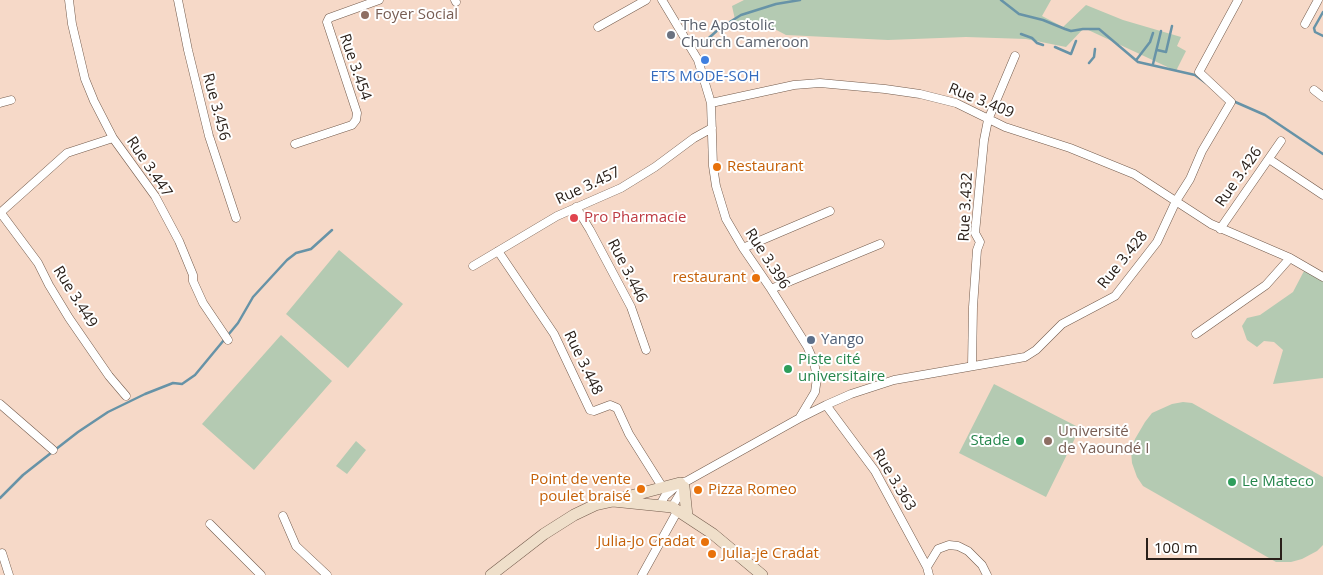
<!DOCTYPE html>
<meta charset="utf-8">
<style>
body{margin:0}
#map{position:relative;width:1323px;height:575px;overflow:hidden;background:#f6d9c8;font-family:"Open Sans",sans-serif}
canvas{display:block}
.scale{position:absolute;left:1146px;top:538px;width:136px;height:22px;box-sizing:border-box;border:2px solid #2a201a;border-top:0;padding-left:6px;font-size:15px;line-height:18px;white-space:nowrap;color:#2a201a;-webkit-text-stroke:4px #fff;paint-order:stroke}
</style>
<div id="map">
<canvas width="1323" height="575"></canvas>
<div class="scale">100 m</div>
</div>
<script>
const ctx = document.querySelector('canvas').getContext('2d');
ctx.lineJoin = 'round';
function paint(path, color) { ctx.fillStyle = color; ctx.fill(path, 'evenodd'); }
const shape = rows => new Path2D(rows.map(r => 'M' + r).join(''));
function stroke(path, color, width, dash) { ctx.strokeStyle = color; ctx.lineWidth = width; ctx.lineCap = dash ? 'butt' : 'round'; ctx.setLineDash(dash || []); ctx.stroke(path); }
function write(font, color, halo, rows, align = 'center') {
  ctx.font = font + ' "Open Sans",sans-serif'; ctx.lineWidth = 4; ctx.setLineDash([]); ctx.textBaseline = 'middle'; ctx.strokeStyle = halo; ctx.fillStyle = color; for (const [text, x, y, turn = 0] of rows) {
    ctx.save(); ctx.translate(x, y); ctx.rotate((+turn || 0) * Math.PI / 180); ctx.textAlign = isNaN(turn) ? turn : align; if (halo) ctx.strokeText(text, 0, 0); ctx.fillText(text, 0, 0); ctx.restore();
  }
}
paint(shape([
 [744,0,1051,0,1042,16,1063,27,1086,5,1123,20,1181,37,1177,46,1186,51,1176,71,1084,28,1066,47,1026,39,966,37,888,40,786,35,765,24,736,24,732,6],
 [339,250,403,304,348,368,286,314],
 [1304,271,1323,277,1323,378,1273,384,1283,350,1274,342,1264,341,1257,347,1247,340,1242,326,1247,318,1260,315,1293,292],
 [281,335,332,381,254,470,202,424],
 [994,384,1080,428,1046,497,959,453],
 [1183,402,1192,403,1323,477,1323,545,1317,551,1302,559,1291,562,1276,562,1143,486,1137,477,1132,463,1131,450,1135,439,1145,422,1152,413,1172,404],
 [356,441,366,450,347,474,336,466]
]), '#b4cab2');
stroke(shape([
 [1001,0,1019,14,1043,20,1065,29,1071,31,1083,29,1099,29,1138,62,1195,75,1206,83],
 [1323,12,1314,28,1315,32,1323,36],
 [1021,34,1032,38,1037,43,1043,45],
 [701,45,720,28,741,15,776,4,800,0],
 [1055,47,1071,54,1076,41],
 [1157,50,1166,52,1172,26],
 [1137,59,1150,42,1153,33],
 [1089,63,1094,57,1095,49],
 [1153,64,1161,31],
 [1233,101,1265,115,1323,154],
 [0,498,23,475,42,460,78,432,108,412,145,394,173,383,182,384,195,375,238,323,253,297,287,260,296,253,311,249,332,230]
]), '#6793a7', 2.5);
const street = shape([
 [69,0,72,24,85,79,94,101,113,138,155,196,179,241,193,275,193,281,203,303,228,340],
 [178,0,188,50,209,136,236,218],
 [455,0,456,2],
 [662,0,698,60,711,103,713,166,716,186,726,219,743,248,771,289,807,346,814,362,817,378,815,392,800,417],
 [1305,24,1318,0],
 [598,27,646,0],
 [1314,90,1323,97],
 [0,103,11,100],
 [711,103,794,85,820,83,885,89,920,94,956,103,1005,127,1070,148,1134,174,1211,224,1290,258,1323,277],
 [295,144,352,125,356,120,357,113,327,22,329,18,379,0],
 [1269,159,1323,195],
 [576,207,590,230,631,307,646,350],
 [0,212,38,263,49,285,69,318,109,376,126,396],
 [0,213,67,153,113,138],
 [1220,229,1281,141],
 [743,248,830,211],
 [498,251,554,334,590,410,594,411,610,405,617,408,629,434,663,488],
 [473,266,557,216,621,188,655,167,694,138,712,128],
 [771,289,880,244],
 [1196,334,1266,285,1290,258],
 [972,366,973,307,977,250,980,242,975,233,984,140,988,120,1015,56],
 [0,404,53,450],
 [826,405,875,471,927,567,929,575],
 [660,505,665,496,680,483,687,481,798,419,826,405,851,394,894,380,1025,357,1036,350,1062,324,1115,296,1157,242,1176,201,1190,179,1202,151,1231,102,1199,72,1238,0],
 [672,507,684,487],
 [283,516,296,546,327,575],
 [210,524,261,575],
 [2,553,9,575],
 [927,567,938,549,949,545,958,546,968,551,982,565,987,575],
 [642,575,678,510]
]);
const secondary = shape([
 [684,487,687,516],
 [623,498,680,483],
 [491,575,544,534,574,515,595,505,613,501,672,507,713,534,762,575]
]);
stroke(street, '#735b4c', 9);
stroke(secondary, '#735b4c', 12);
stroke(street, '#fff', 8);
stroke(secondary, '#efdfca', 11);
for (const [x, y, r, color] of [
 [365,15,5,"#8d6e63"],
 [671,35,5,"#6b7280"],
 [705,60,5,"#3f7fe0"],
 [717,167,5,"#e8710a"],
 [574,218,5,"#e0444e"],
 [756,278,5,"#e8710a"],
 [811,340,5,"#5c6f8a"],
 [788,369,5,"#2e9e5b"],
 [1020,441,5,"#2e9e5b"],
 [1048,441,5,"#8d6e63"],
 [1232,482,5,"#2e9e5b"],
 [641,489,5,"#e8710a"],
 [698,490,5,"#e8710a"],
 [705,542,5,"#e8710a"],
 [712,554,5,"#e8710a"]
]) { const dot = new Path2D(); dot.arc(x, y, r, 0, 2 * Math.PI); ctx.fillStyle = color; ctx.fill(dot); stroke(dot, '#fff', 2); }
write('15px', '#785e54', '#fff', [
 ["Foyer Social",375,15],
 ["Université",1058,432],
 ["de Yaoundé I",1058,449]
], 'left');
write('15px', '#5b616d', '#fff', [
 ["The Apostolic",681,26],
 ["Church Cameroon",681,43]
], 'left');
write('15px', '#2a201a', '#fff', [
 ["Rue 3.454",355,67,71],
 ["Rue 3.409",981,101,22],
 ["Rue 3.456",216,107,75],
 ["Rue 3.447",149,167,56],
 ["Rue 3.426",1239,177,-55],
 ["Rue 3.457",588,186,-25],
 ["Rue 3.432",966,207,-87],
 ["Rue 3.396",767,259,57],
 ["Rue 3.428",1123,260,-51],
 ["Rue 3.446",627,271,63],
 ["Rue 3.449",75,297,58],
 ["Rue 3.448",583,363,64],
 ["Rue 3.363",894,480,59]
]);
write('15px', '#366cbe', '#fff', [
 ["ETS MODE-SOH",705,77]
]);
write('15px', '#c56008', '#fff', [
 ["Restaurant",727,167],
 ["restaurant",746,278,"right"],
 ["Point de vente",631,480,"right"],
 ["poulet braisé",631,497,"right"],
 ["Pizza Romeo",708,490],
 ["Julia-Jo Cradat",695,542,"right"],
 ["Julia-je Cradat",722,554]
], 'left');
write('15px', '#be3a42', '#fff', [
 ["Pro Pharmacie",584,218]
], 'left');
write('15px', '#4e5e75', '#fff', [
 ["Yango",821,340]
], 'left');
write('15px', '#27864d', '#fff', [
 ["Piste cité",798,360],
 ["universitaire",798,377],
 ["Stade",1010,441,"right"],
 ["Le Mateco",1242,482]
], 'left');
</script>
